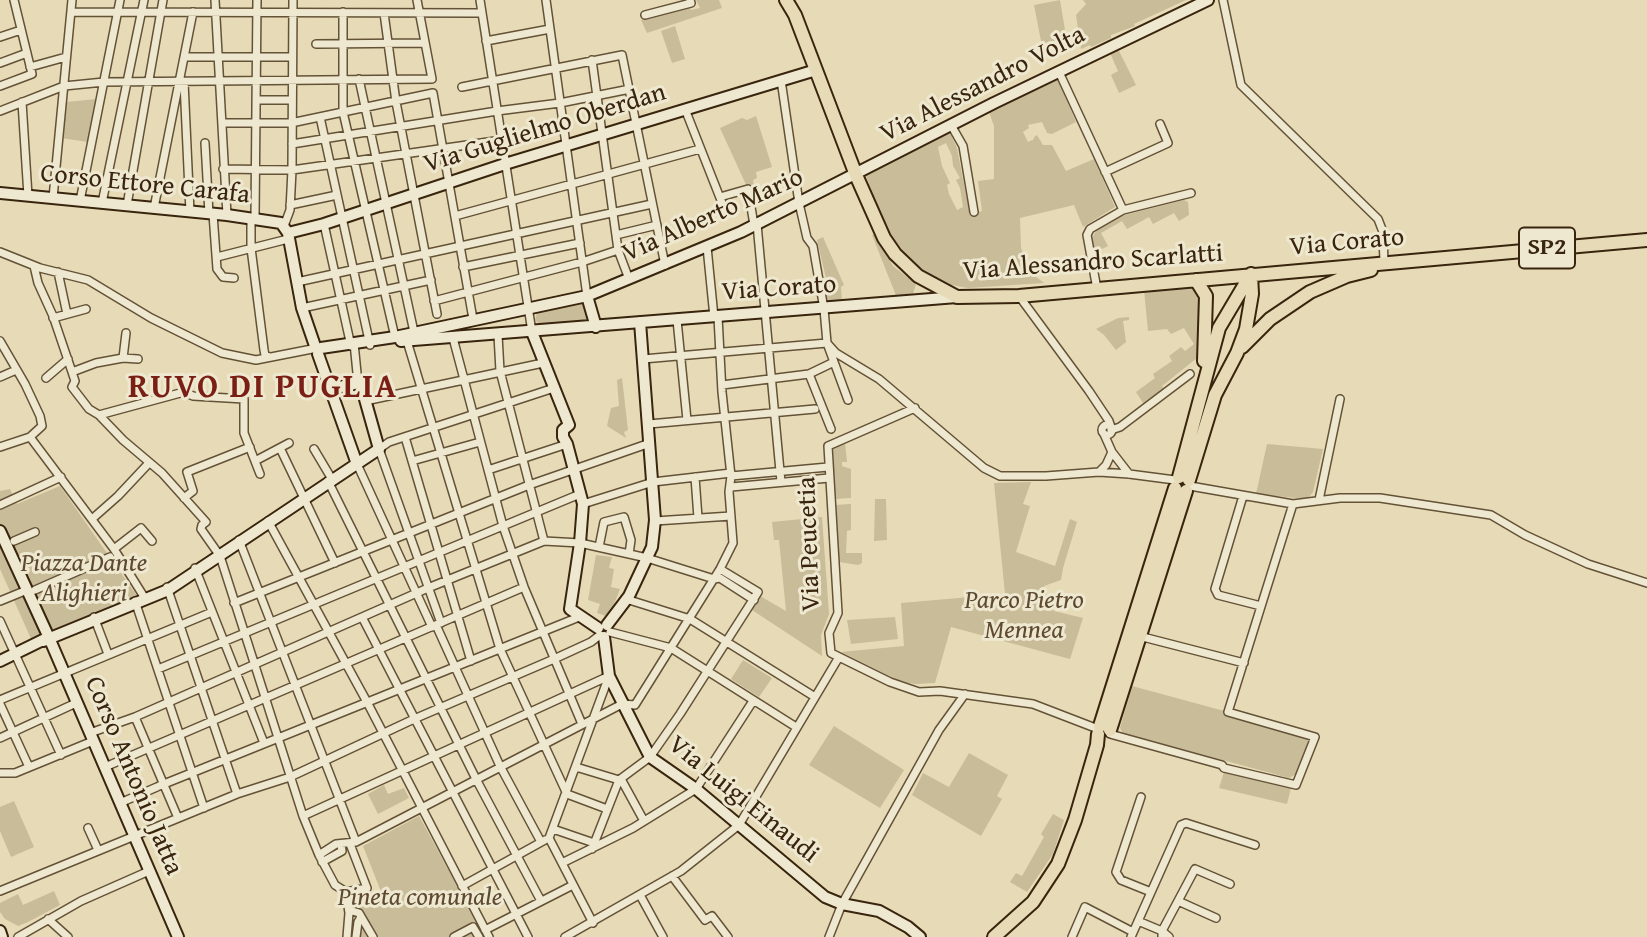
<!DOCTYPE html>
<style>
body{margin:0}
canvas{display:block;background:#e6dbb6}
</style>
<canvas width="1647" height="937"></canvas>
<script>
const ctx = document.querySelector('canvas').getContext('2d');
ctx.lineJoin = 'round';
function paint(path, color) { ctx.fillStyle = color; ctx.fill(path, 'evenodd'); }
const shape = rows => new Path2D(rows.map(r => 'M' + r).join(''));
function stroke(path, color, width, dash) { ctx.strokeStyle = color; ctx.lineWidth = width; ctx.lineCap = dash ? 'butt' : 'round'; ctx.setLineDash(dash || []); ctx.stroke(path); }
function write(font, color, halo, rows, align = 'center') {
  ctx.font = font + ' "Gentium Book Plus",serif'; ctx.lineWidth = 6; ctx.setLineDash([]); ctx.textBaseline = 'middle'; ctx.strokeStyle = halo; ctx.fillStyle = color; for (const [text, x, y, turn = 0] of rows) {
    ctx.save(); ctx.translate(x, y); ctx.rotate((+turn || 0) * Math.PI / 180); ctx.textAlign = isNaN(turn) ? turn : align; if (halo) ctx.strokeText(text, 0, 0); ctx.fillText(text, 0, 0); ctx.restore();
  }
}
paint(shape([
 [696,0,719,0,722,8,647,33,641,20,689,7,691,10,700,8],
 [1060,0,1067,42,1042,46,1034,5],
 [1083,0,1186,0,1134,24,1135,26,1111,35,1111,38,1091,47,1090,45,1081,49,1076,15,1086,4],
 [675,26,685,59,672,63,661,31],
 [1118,49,1136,85,1119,93,1111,75,1118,71,1110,53],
 [1058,80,1076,122,1052,134,1047,133,1042,122,1028,125,1029,128,1023,132,1028,142,1034,139,1034,137,1037,135,1043,145,1052,145,1066,171,1094,159,1115,207,1083,227,1074,205,1020,218,1021,248,1030,272,1044,283,968,288,946,284,919,270,899,250,885,228,866,176,950,133,957,148,970,215,982,211,978,181,994,179,994,126,989,112],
 [946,143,952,156,953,166,960,178,956,180,960,188,963,207,957,210,949,194,947,185,950,183,942,166,938,147],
 [97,99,88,142,61,138,66,102],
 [756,116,772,167,756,172,757,178,753,180,754,187,748,189,720,128,742,118,747,120],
 [1184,200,1188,202,1189,215,1179,221,1174,213,1153,224,1149,217,1127,229,1122,221,1101,233,1108,246,1096,252,1091,240,1096,231,1117,217],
 [876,234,893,266,916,284,912,297,897,298,872,235],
 [823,237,844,285,841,287,842,302,828,304,826,292,829,291,817,240],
 [1189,286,1196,288,1200,293,1197,358,1162,386,1165,391,1145,406,1136,392,1155,378,1153,374,1172,361,1169,356,1181,347,1185,351,1194,344,1184,328,1171,334,1167,329,1148,331,1144,290],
 [585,303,588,321,541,326,535,320,537,313],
 [1129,317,1129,320,1123,321,1126,342,1116,350,1104,335,1096,329,1118,318],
 [622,378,628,430,624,432,626,438,607,426,611,408,619,406,617,380],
 [845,442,847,462,842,462,842,466,851,469,851,498,835,499,833,447],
 [1267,444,1323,449,1313,492,1309,497,1306,499,1256,494],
 [1031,482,1023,504,1030,506,1016,552,1055,566,1070,519,1077,522,1063,568,1061,580,1044,586,1054,611,1083,618,1070,659,951,627,935,683,916,684,902,682,841,652,904,646,901,603,1005,594,994,483],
 [60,486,137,596,32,641,0,569,0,491,10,489,17,504],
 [875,499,886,499,887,540,874,541],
 [851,504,851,530,847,531,846,553,862,553,862,563,858,565,839,562,835,505],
 [822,517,829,614,821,635,822,656,752,610,760,596,786,611,779,540,774,540,772,522],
 [596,555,612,557,609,568,614,569,611,587,620,589,609,617,597,613,600,604,588,600],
 [895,617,898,639,851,644,847,620],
 [743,660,772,678,759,697,731,679],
 [1132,686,1228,712,1227,716,1309,739,1296,774,1289,778,1123,733,1120,728],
 [834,726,904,770,880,808,809,765],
 [969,753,1008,775,997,796,1002,799,981,836,912,795,923,773,949,787],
 [1224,772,1291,788,1287,804,1219,788],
 [384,785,388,794,404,788,409,798,378,814,368,794],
 [14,801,34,847,11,857,0,831,0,807],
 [1053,814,1064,820,1053,854,1027,892,1010,882,1016,873,1022,876,1044,837,1041,834],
 [419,816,485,937,352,937,355,919,358,913,355,896,382,894,363,846],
 [54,891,60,905,28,922,18,926,5,919,0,912,0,903,18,894,23,905]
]), '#c9bc99');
const street = shape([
 [215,0,227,215],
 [480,0,532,332],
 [546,0,587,296],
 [1223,0,1241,85,1378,219,1383,232,1384,263],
 [71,12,482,13],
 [343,12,343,112,395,337],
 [384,13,396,102,437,314],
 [645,15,691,3,690,0],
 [0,37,21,30],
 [486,41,550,29],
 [316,44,425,43],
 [185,57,292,57],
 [592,60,618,250,629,279],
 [0,63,27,53],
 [30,67,66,57],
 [1059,72,1123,210],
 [359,79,414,332],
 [781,80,799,203,807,238,813,246,824,309,827,343,836,353,879,379,984,468,1000,476,1046,476,1099,472,1129,474,1175,480],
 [184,82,190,212],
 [0,86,32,74,14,0],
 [462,87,622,55,665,265],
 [256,100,292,100],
 [22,102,28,196],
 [685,109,726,213],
 [0,111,64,86,104,82,432,79,417,0],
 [320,117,370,345],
 [222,123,291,123,433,93,473,319],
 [951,125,963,146,974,212],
 [205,143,209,214],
 [292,144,497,111,560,103,630,89],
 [223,169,292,170,502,140],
 [1105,172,1168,143,1160,124],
 [720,197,748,189,754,225],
 [53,198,72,0],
 [80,201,120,0],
 [102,203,144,0],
 [127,205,163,0],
 [290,205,337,195],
 [154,208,193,12],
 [213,214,217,269,223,277,234,278],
 [455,216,700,149],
 [251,218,251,248,264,350,265,355,269,357],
 [255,218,257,0],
 [324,224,351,346],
 [757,224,781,482],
 [284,226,290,210,292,170,293,0],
 [616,235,657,225],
 [707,247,714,317],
 [0,252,40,268,88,280,151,318,222,353,256,360,312,349],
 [217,257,288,239],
 [34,266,38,283,53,316,72,372,75,381,72,387,89,409,99,415,123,440,162,473,206,522,202,525,201,529,220,556,303,816,319,855,335,885,346,892,367,888,350,844],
 [463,267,580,243],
 [58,272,67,314],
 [297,282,652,204],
 [1097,289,1087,235,1090,229,1123,210,1191,193],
 [1019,296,1089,391,1109,421,1111,427],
 [434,301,582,262,618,250],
 [302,308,431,280],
 [53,318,86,309],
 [677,320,687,420],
 [498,335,500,371,544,541],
 [453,338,503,526,524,587,582,724],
 [0,341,25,384,40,416,42,426,30,437,0,447],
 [407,341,500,649,567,794,607,809],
 [354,343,358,383],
 [123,358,126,333],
 [643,359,827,343,848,400],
 [72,372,96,363,123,358,138,359],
 [0,377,16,370],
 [46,378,68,359],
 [722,385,809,374],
 [365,401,543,363],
 [915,408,828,446,838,613,829,633,831,653,890,682,919,692,940,691,1033,704,1098,729],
 [99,415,184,392,193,396,244,399,244,433,260,474],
 [649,424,815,409],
 '1102 430a5 5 0 1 1 10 0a5 5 0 1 1-10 0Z',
 [831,429,809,374,834,362],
 [1111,430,1120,427,1190,374],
 [1104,434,1112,452,1129,474],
 [30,437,114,549,146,600],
 [405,437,471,661],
 [280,448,335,563],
 [314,449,333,481],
 [255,461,289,443],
 [412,461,480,442],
 [357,464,432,627],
 [488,470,567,444],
 [1099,472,1106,465,1112,452],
 [731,476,828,467],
 [695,477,698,518],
 [328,481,476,779,541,901],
 [1190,486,1293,504,1340,498,1380,498,1491,515,1525,535,1588,564,1647,583],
 [731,487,829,478],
 [1243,496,1215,589,1218,595,1261,606],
 [184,498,193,491,187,472,250,447],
 [1319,500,1340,399],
 [583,504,653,482,731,473],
 [0,505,61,477],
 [92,519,118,496,149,463],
 [268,521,367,702,489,937],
 [655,521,731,516],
 [239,540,356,842],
 [14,541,35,532],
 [599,547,604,522,624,517,631,540,629,554],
 [114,549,141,528,152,541],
 [195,568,264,743],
 [167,587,237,794],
 [35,590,110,557],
 [626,599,690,619,815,697],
 [0,601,27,590],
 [135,601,204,808],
 [234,603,529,485,650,443],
 [94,617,108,654],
 [362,617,528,937],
 [0,621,61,755],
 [441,623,379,449,389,442,554,388],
 [436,625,500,766,541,842],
 [610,632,671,648,796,727],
 [1139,636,1244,663],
 [158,669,580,494],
 [0,700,212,612],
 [0,704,29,767],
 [135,717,178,818],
 [90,733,135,717,428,588,544,541,580,543,647,558,714,579,720,578,754,600],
 [1110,734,1222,765,1224,768,1296,785,1315,737,1228,712,1293,504],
 [0,738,76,703],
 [105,767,524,587],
 [576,767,619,780],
 [0,773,15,773,93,741],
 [621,779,644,821],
 [159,786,579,617],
 [1141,797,1116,872,1121,880,1151,892],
 [120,803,157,787],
 [303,816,609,676],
 [88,828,98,850],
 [553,829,594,843],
 [549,838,609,676],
 [549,838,593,923],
 [592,849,619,780,650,757,680,714,758,592,720,569],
 [319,855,336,844,356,842,622,704,635,705,720,569,733,543,729,492,731,476,722,392,718,317],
 [322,862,342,851,341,845],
 [562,863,633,828,696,789,753,701],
 [672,876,705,920,712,916,728,937],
 [462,886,545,840],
 [0,891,237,794,290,777,414,719,554,659,591,642,600,635],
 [346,892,349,913,347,937],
 [640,895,663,937],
 [1178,901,1195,869,1230,884],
 [349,910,359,913,373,937],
 [48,919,68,937],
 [1138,921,1162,931,1162,936],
 [485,930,573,885],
 [18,937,81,901,149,871],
 [356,937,358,922,361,917],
 [454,937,473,927,479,937],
 [565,937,681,871,739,825,839,657],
 [829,937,842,904,939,730,965,694],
 [1072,937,1085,907,1133,932],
 [1131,937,1181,825,1186,823,1255,845],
 [1169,937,1162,931,1178,901,1216,918]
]);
const secondary = shape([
 [0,193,227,215,281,223,288,233,302,308,315,346],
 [288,233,324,224,505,164,816,70],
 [587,296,596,327],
 [532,332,569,425,563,430,563,437,567,444,583,504,580,543,570,609,598,628],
 [401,341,957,297],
 [321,348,395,337,587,296,741,232,994,103,1208,0],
 [318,354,357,464],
 [0,531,50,640,178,937],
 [607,625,629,596,652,547,655,520,640,322],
 [604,637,609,676,650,757,696,789,825,897,842,904,879,911,908,927,920,937],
 [43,641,168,590,379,449,361,385,358,383,331,389],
 [0,661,47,638],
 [0,931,2,937]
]);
const primary = shape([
 [786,0,795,15,856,175,884,238,895,254,918,276,957,297,1019,296,1647,240],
 [1196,280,1206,296,1204,361],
 [1242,347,1270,319,1310,292,1347,276,1371,270],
 [1179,477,1219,328,1251,274],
 [1189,480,1215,395,1237,353,1246,329,1252,294,1251,274],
 [1100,726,1175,488],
 [1110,730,1186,491],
 [994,937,1033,902,1058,864,1075,820,1097,745,1098,734]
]);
stroke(street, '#645237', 10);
stroke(secondary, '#39240d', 14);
stroke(primary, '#39240d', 16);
stroke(street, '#efe8d0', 7);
stroke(secondary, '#efe8d0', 10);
stroke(primary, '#e6dbb6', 12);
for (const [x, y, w] of [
 [1547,248,56]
]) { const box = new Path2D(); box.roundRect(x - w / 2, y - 20.5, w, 41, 5); ctx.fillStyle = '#efe8d0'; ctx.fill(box); stroke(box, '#39240d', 2); }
write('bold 24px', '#39240d', null, [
 ["SP2",1547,248]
]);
write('26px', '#39240d', '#efe8d0', [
 ["Via Alessandro Volta",983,85,-27],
 ["Via Guglielmo Oberdan",545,129,-17],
 ["Corso Ettore Carafa",145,185,6],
 ["Via Alberto Mario",713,216,-24],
 ["Via Corato",1347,243,-5],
 ["Via Alessandro Scarlatti",1093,263,-4],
 ["Via Corato",779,289,-4],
 ["Via Peucetia",810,544,-92],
 ["Corso Antonio Jatta",133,776,67],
 ["Via Luigi Einaudi",743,800,39]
]);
write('italic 26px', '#5d4a30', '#efe8d0', [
 ["Piazza Dante",84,564],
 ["Alighieri",84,594],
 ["Parco Pietro",1024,601],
 ["Mennea",1024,631],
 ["Pineta comunale",420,898]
]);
ctx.letterSpacing = '2px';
write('bold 33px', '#7a1f14', '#efe8d0', [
 ["RUVO DI PUGLIA",263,389]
]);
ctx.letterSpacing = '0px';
</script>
